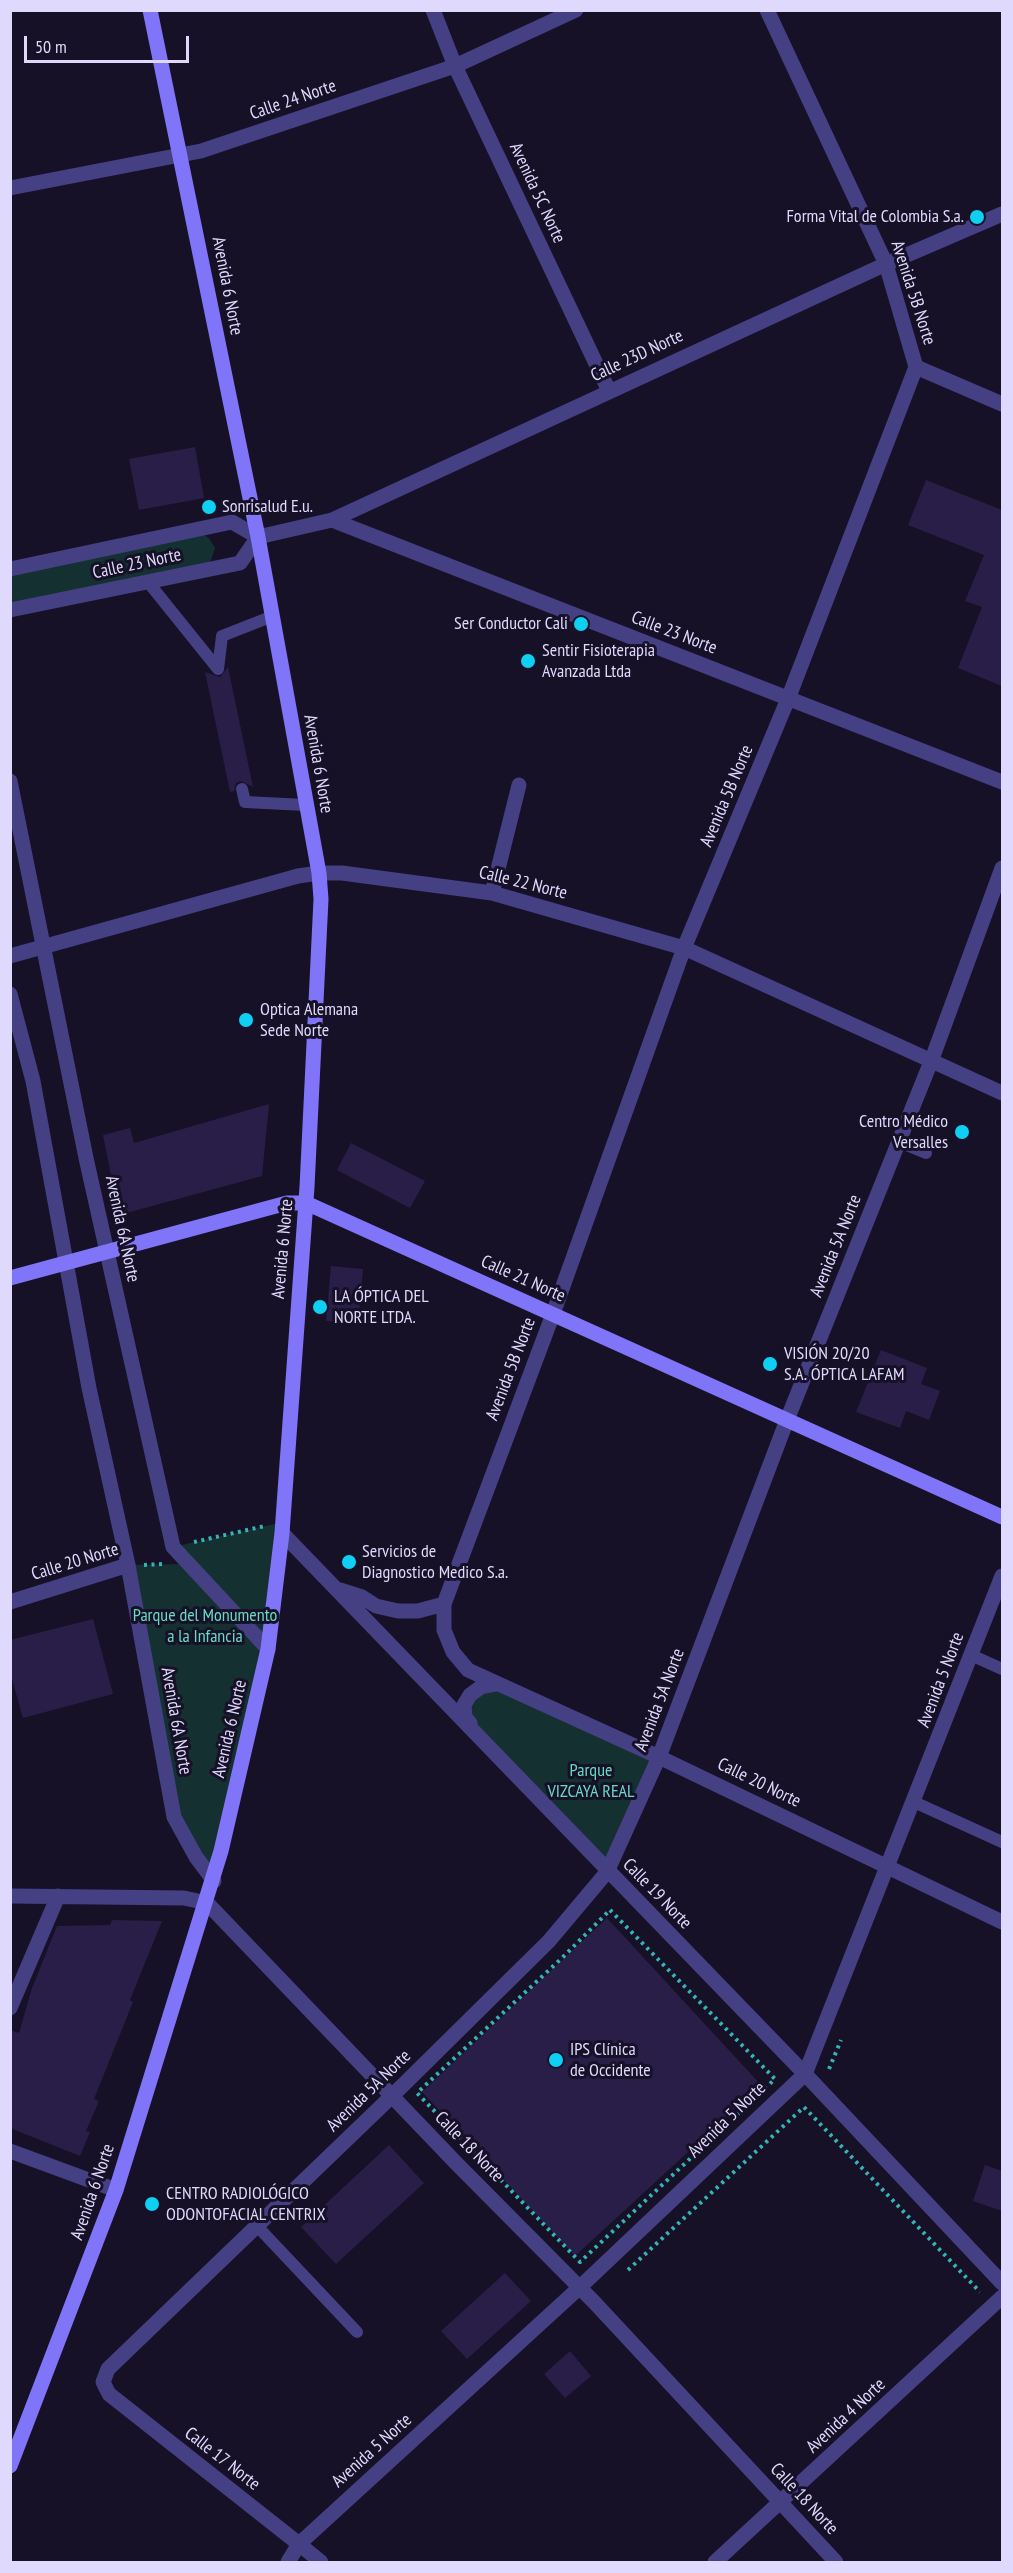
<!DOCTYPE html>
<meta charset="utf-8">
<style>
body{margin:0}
#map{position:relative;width:1013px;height:2573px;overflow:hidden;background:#161127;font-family:"PT Sans Narrow",sans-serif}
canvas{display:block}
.frame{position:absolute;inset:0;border:12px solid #dfd9fd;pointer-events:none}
.scale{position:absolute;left:24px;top:36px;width:165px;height:27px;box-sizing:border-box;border:3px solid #dfd9fd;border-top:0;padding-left:8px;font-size:18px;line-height:21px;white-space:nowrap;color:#dfd9fd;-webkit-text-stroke:4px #161127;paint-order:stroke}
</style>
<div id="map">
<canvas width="1013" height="2573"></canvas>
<div class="frame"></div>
<div class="scale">50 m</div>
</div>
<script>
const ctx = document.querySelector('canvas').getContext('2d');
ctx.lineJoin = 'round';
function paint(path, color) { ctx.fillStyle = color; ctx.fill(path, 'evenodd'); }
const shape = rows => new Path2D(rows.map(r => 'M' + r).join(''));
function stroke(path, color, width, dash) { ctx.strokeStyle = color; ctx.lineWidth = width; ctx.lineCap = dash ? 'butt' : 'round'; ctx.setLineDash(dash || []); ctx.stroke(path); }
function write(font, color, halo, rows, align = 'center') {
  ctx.font = font + ' "PT Sans Narrow",sans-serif'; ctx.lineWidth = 6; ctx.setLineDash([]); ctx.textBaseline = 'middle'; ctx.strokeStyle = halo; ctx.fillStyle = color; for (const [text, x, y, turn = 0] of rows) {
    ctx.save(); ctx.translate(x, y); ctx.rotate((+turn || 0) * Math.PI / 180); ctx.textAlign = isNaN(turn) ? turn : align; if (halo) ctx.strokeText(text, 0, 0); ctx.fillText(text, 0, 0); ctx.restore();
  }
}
paint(shape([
 [203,534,209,538,215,548,210,563,11,607,11,573],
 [283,1522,268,1649,214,1881,174,1817,128,1565,187,1564,173,1547],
 [496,1684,659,1757,607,1872,465,1717,470,1695]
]), '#143031');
paint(shape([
 [195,447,204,498,139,510,129,459],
 [926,480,1002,510,1002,686,958,668,982,607,965,601,984,555,908,525],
 [228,667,253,787,241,781,236,783,234,791,230,792,205,672,220,677],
 [269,1104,262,1176,119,1215,103,1135,130,1128,134,1143],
 [351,1143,425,1181,410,1208,337,1170],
 [331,1266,363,1269,358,1324,326,1321],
 [881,1350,927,1368,921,1384,940,1391,929,1420,906,1411,900,1428,856,1412],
 [93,1619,113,1694,23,1718,10,1672,10,1640],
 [607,1918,761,2085,575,2256,422,2092],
 [112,1920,162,1921,130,2000,133,2002,94,2099,99,2101,86,2131,90,2132,80,2156,10,2128,10,2030,19,2033,32,1988,57,1926,110,1925],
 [389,2145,424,2183,336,2264,301,2227],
 [985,2165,1002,2171,1002,2211,973,2201],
 [505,2273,531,2301,467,2359,441,2331],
 [570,2351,591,2376,565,2398,544,2374]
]), '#291e47');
stroke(shape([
 [194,1542,265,1526],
 [144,1565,163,1564],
 [610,1910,775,2079,580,2262,417,2093,563,1957,610,1910],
 [829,2069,841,2040],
 [628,2270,804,2107,980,2292]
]), '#36b4b4', 4, [3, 4.5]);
stroke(shape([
 [148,582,218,669],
 [218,669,222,636,273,616],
 [242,789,245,802,305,805],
 [899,1142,926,1153],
 [971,1655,1002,1669],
 [914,1802,1002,1842],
 [257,2226,357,2332]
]), '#453f83', 12);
stroke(shape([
 [433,10,455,66,609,391],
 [767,10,886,264,916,367,788,699,684,948,553,1314,444,1604,444,1630,453,1652,468,1670,659,1757,1002,1922],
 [10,188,201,151,455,66,576,10],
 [916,367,1002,404],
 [332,520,1002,782],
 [492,893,519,785],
 [10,956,298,876,319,873,342,873,492,893,684,948,1002,1093],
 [282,1533,805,2074,1002,2283],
 [128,1565,174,1817,196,1857,214,1881],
 [340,1590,362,1597,376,1606,398,1611,418,1611,444,1604],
 [470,1723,465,1717,464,1705,470,1695,481,1687,496,1684],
 [10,1896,184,1898,207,1903,457,2164,594,2302,836,2562],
 [10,2008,58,1896],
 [10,2151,116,2190],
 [288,2562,299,2544,109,2394,103,2382,108,2369,393,2095,549,1941,607,1872,659,1757,787,1420,932,1059,1002,868]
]), '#453f83', 15);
stroke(shape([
 [10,569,232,522,258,537],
 [10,610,240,563,258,537,332,520,886,264,1002,214],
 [10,781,86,1158,173,1547,268,1649],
 [10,994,33,1081,89,1388,128,1565,10,1602],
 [321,2562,299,2544,579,2288,805,2074,1002,1576],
 [715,2562,1002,2297]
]), '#453f83', 15);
stroke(shape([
 [10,1278,287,1203,306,1203,1002,1517],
 [10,2466,116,2190,221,1851,268,1649,282,1533,307,1187,321,899,319,873,258,537,150,10]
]), '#8075f8', 15);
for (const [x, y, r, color] of [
 [977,217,8,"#0fcff3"],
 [209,507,8,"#0fcff3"],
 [581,624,8,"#0fcff3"],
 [528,661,8,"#0fcff3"],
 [246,1020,8,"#0fcff3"],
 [962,1132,8,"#0fcff3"],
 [320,1307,8,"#0fcff3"],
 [770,1364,8,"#0fcff3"],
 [349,1562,8,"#0fcff3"],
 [556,2060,8,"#0fcff3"],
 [152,2204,8,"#0fcff3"]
]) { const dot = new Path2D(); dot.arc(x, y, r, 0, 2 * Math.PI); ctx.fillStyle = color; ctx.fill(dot); stroke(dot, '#161127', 2); }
write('18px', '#dfd9fd', '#161127', [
 ["Calle 24 Norte",293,100,-19],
 ["Avenida 5C Norte",537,193,65],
 ["Avenida 6 Norte",227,286,79],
 ["Avenida 5B Norte",913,293,72],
 ["Calle 23D Norte",637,356,-25],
 ["Calle 23 Norte",137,564,-12],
 ["Calle 23 Norte",674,633,21],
 ["Avenida 6 Norte",318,764,80],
 ["Avenida 5B Norte",727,796,-67],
 ["Calle 22 Norte",523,883,14],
 ["Avenida 6A Norte",122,1229,78],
 ["Avenida 5A Norte",836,1246,-68],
 ["Avenida 6 Norte",283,1249,-85],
 ["Calle 21 Norte",523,1279,24],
 ["Avenida 5B Norte",511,1369,-69],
 ["Calle 20 Norte",75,1562,-17],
 ["Avenida 5 Norte",941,1680,-69],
 ["Avenida 5A Norte",660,1700,-69],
 ["Avenida 6A Norte",176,1721,80],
 ["Avenida 6 Norte",230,1729,-77],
 ["Calle 20 Norte",759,1783,26],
 ["Calle 19 Norte",657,1894,46],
 ["Avenida 5A Norte",369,2091,-44],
 ["Avenida 5 Norte",727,2120,-44],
 ["Calle 18 Norte",469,2147,46],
 ["Avenida 6 Norte",93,2192,-71],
 ["Avenida 4 Norte",846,2416,-43],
 ["Avenida 5 Norte",372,2451,-42],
 ["Calle 17 Norte",222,2459,38],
 ["Calle 18 Norte",804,2499,47]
]);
write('18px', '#dfd9fd', '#161127', [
 ["Forma Vital de Colombia S.a.",964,217,"right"],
 ["Sonrisalud E.u.",222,507],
 ["Ser Conductor Cali",568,624,"right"],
 ["Sentir Fisioterapia",542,651],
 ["Avanzada Ltda",542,672],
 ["Optica Alemana",260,1010],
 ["Sede Norte",260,1031],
 ["Centro Médico",948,1122,"right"],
 ["Versalles",948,1143,"right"],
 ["LA ÓPTICA DEL",334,1297],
 ["NORTE LTDA.",334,1318],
 ["VISIÓN 20/20",784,1354],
 ["S.A. ÓPTICA LAFAM",784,1375],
 ["Servicios de",362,1552],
 ["Diagnostico Medico S.a.",362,1573],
 ["IPS Clínica",570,2050],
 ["de Occidente",570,2071],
 ["CENTRO RADIOLÓGICO",166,2194],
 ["ODONTOFACIAL CENTRIX",166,2215]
], 'left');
write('18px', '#68dac4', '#161127', [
 ["Parque del Monumento",205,1616],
 ["a la Infancia",205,1637],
 ["Parque",591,1771],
 ["VIZCAYA REAL",591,1792]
]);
</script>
